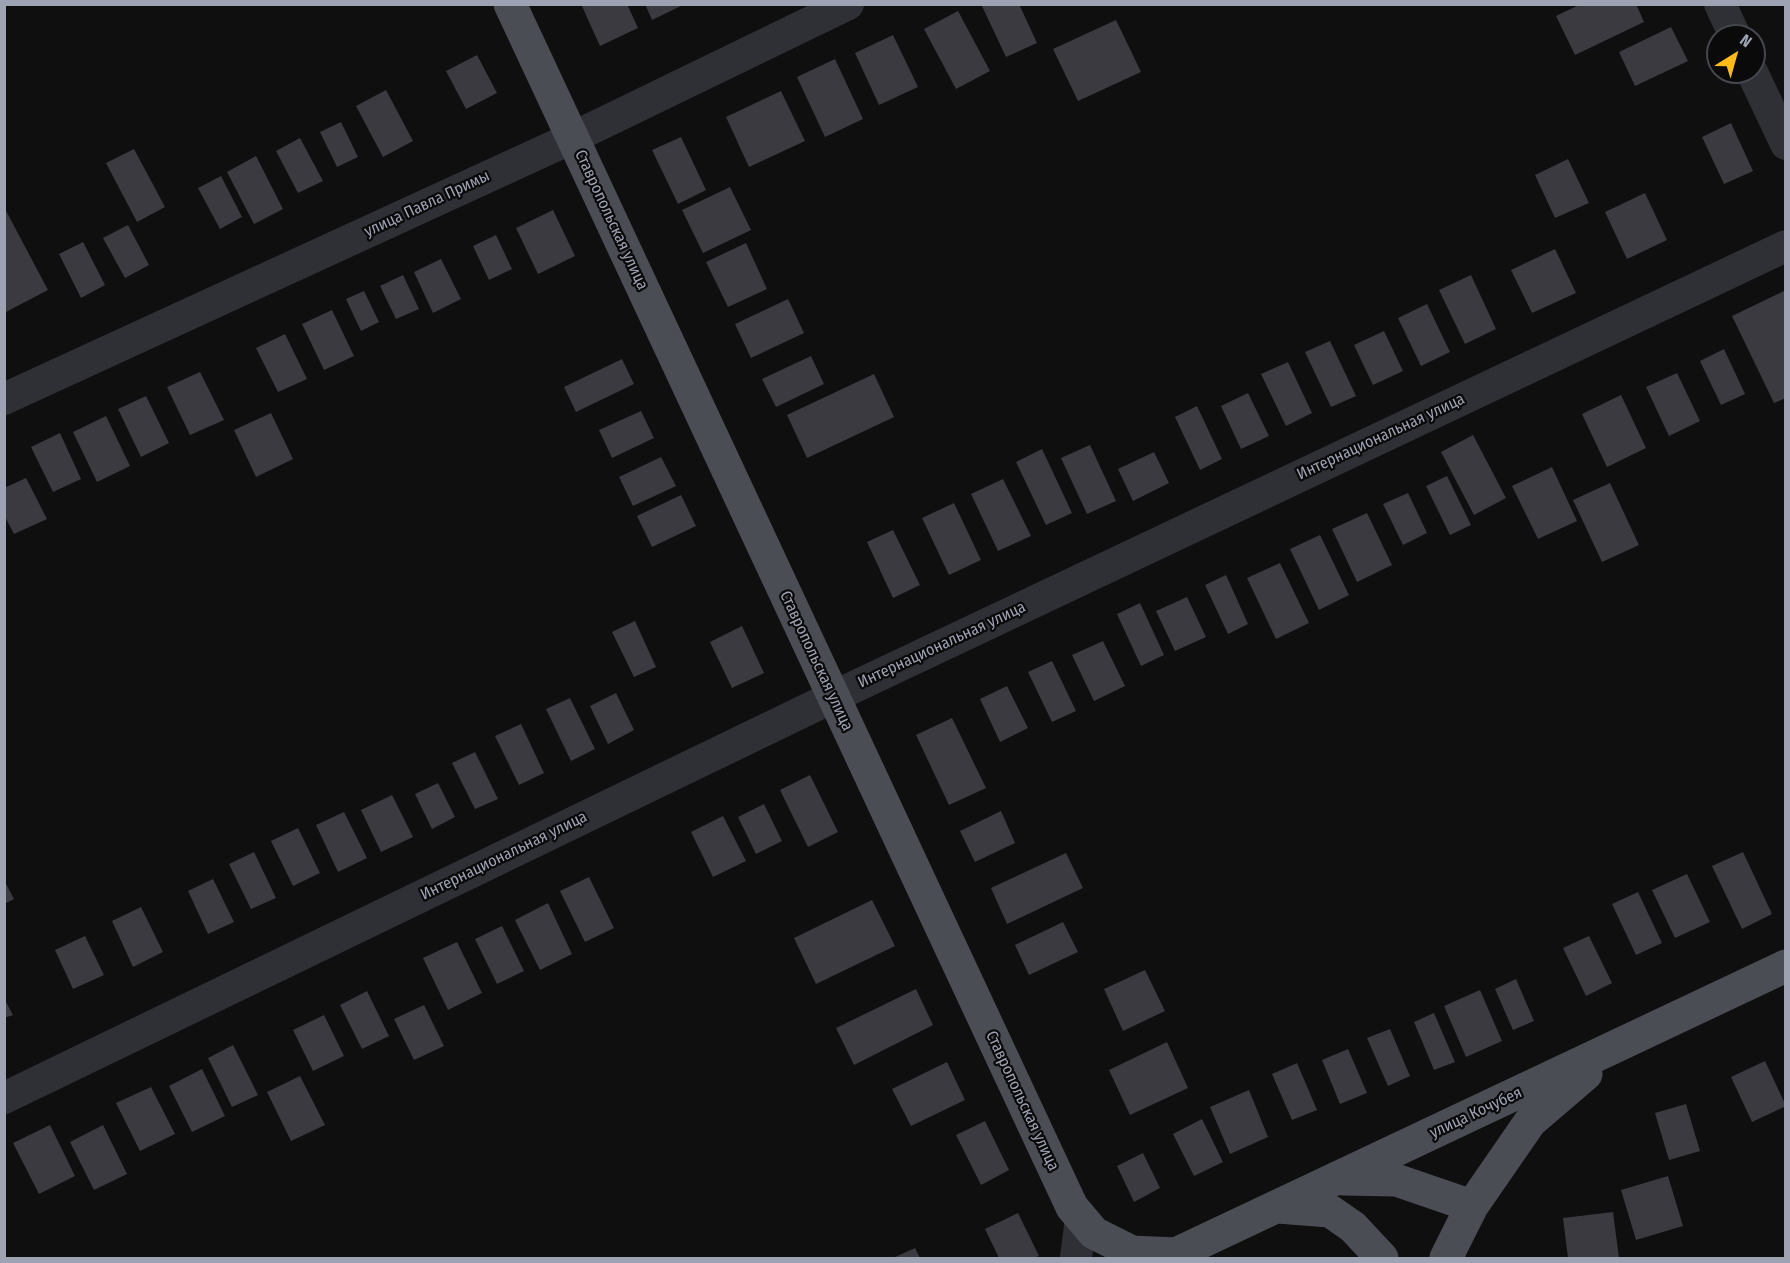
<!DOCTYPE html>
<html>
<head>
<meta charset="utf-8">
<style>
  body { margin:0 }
  #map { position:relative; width:1790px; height:1263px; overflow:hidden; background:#0f0f10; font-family:"Fira Sans Condensed",sans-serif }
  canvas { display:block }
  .frame { position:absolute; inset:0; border:6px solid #9ea3b3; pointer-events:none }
  .north { position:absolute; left:1706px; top:24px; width:60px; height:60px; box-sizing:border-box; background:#0a0a0b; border:2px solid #45474e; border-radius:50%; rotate:37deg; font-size:16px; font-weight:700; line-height:24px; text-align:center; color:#9ea3b3 }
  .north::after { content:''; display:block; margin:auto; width:21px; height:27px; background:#ffbb18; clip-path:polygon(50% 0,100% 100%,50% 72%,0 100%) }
</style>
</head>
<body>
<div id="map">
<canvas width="1790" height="1263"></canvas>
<div class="frame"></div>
<div class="north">N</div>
</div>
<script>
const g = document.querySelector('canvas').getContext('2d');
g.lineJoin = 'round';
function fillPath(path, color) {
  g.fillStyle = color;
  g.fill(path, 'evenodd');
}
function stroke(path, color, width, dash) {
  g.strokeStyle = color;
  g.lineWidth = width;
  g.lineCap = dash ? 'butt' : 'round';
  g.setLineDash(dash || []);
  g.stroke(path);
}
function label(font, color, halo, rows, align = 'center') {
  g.font = font + ' "Fira Sans Condensed",sans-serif';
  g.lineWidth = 4.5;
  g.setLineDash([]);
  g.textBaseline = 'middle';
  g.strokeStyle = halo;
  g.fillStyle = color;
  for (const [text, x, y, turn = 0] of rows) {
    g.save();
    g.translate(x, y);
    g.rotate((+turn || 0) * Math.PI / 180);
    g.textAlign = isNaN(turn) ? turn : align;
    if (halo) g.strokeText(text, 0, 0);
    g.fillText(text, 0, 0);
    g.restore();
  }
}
const building = new Path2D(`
  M581,4H627L638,28L600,46Z
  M645,4H680L681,6L652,20Z
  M981,4H1019L1037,43L1006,57Z
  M1581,4H1636L1644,22L1575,55L1556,16Z
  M958,11L990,71L956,89L924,29Z
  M1116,20L1141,72L1078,101L1053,49Z
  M1671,27L1688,61L1635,86L1619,52Z
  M893,35L918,87L879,105L855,53Z
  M477,55L497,93L466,109L446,71Z
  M835,59L863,119L825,137L797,77Z
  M386,90L413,141L383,157L356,106Z
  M781,91L805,141L749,167L726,117Z
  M341,122L358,157L337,167L320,132Z
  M1731,123L1753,171L1724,184L1702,137Z
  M681,137L706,190L678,204L652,150Z
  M300,138L323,181L298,193L276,151Z
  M134,149L165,207L137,222L106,163Z
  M256,156L283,209L254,224L227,172Z
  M1568,159L1589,203L1555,218L1535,175Z
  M221,176L242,217L220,229L198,188Z
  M730,187L751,230L703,253L682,210Z
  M1645,193L1667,240L1627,259L1605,212Z
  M4,207L48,290L4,313Z
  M553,210L575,256L538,274L516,228Z
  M128,225L149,265L125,278L103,238Z
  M496,235L512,269L489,280L473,246Z
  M83,242L105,285L81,298L59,254Z
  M746,243L767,289L728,307L706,262Z
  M1555,249L1576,293L1532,313L1511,270Z
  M441,259L461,299L433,313L414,272Z
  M403,275L419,309L396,319L380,286Z
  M1471,275L1496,329L1465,344L1439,290Z
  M1786,290V398L1774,403L1732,316Z
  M364,291L379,322L361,331L346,299Z
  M788,299L804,333L751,358L735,324Z
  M1427,304L1450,352L1421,366L1398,318Z
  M332,310L354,356L324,370L302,324Z
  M1384,331L1403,371L1373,385L1354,345Z
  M285,334L307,379L278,392L256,348Z
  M1330,341L1356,396L1331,407L1305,352Z
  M1724,349L1745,394L1721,405L1700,361Z
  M811,356L824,384L776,407L762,379Z
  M622,359L634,384L576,412L564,387Z
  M1288,362L1312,413L1286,426L1261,374Z
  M200,372L224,420L190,435L167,387Z
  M1677,373L1700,421L1669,436L1646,387Z
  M874,374L894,417L807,458L787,415Z
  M1248,393L1269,436L1241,449L1221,406Z
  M1621,395L1646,448L1607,467L1582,414Z
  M146,396L169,443L141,457L118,409Z
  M1197,406L1222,459L1200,470L1175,417Z
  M641,411L654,438L612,458L599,430Z
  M271,413L293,459L256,477L234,430Z
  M106,416L130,466L97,482L73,432Z
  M60,433L81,479L53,492L31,447Z
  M1473,435L1506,498L1474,515L1441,452Z
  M1090,445L1116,501L1087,514L1061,458Z
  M1042,449L1072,513L1046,525L1016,462Z
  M1154,452L1169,483L1133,501L1118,469Z
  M661,457L676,486L633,506L619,477Z
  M1552,467L1577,521L1538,539L1512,486Z
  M1447,476L1471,525L1450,535L1426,486Z
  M26,478L47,519L14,534L4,515V488Z
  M1003,479L1031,536L998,551L971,494Z
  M1610,483L1639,545L1602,562L1573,500Z
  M1408,493L1427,533L1403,545L1383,504Z
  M681,495L696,526L652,547L637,516Z
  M954,503L981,560L949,575L922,518Z
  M1367,513L1392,565L1357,582L1332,529Z
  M893,530L920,585L893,598L867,542Z
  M1320,535L1349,595L1319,610L1290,549Z
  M1280,563L1309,623L1276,639L1247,578Z
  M1226,575L1248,624L1228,634L1205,585Z
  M1187,597L1206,637L1175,651L1156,611Z
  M1140,603L1164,655L1141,666L1117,614Z
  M635,621L656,667L634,677L612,632Z
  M742,626L764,673L732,688L710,642Z
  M1103,641L1125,686L1094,701L1072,655Z
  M1052,661L1076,711L1052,722L1028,672Z
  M1007,686L1028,728L1000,742L980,699Z
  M616,693L634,730L608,744L590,706Z
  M570,698L595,749L571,761L546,709Z
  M952,718L986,788L949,805L916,735Z
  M521,724L544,773L519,785L495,736Z
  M475,752L498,799L475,809L452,763Z
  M810,775L838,832L808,847L780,790Z
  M438,783L455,817L432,829L415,794Z
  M392,795L413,837L381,852L361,810Z
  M764,804L782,841L756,854L738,817Z
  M1001,811L1015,843L975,862L960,831Z
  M344,812L367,858L338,872L316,825Z
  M723,816L746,861L713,877L691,832Z
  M298,828L320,873L293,886L271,841Z
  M254,852L276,898L251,909L229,864Z
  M1743,852L1772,914L1742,929L1712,866Z
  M1066,853L1083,888L1007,924L991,888Z
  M1687,874L1710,922L1675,938L1652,890Z
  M589,877L614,928L585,942L560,891Z
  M213,879L234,922L208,934L188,891Z
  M4,880L14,899L4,904Z
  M1638,892L1662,943L1636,955L1612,904Z
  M872,900L895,946L816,984L794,938Z
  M548,903L572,954L540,970L515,920Z
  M141,907L163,952L133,967L112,921Z
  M1063,922L1078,952L1029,975L1015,945Z
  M502,926L524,971L497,984L475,939Z
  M85,936L104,975L73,989L55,950Z
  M1589,936L1612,983L1586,996L1563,948Z
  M457,942L482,993L448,1010L423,958Z
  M1145,970L1165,1011L1123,1031L1104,989Z
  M1516,979L1534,1021L1513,1030L1495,989Z
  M916,989L933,1025L854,1065L836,1028Z
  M1480,990L1502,1041L1466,1057L1444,1006Z
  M367,991L389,1036L362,1049L340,1005Z
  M4,998L13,1015L4,1018Z
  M424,1005L444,1046L414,1060L394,1019Z
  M1434,1013L1455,1062L1434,1070L1414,1022Z
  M324,1015L344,1056L313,1071L293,1030Z
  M1390,1029L1410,1076L1388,1086L1367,1038Z
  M1167,1042L1188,1088L1130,1115L1109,1070Z
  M233,1045L258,1095L232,1107L208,1058Z
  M1348,1049L1367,1093L1340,1104L1322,1060Z
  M1765,1061L1786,1106L1752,1122L1731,1077Z
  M947,1062L965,1100L911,1126L892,1089Z
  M1297,1063L1317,1110L1292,1120L1272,1074Z
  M202,1069L225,1116L192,1132L169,1086Z
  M300,1076L325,1125L291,1141L267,1092Z
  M151,1087L175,1134L140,1151L116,1103Z
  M1249,1090L1268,1137L1230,1154L1210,1107Z
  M1686,1104L1700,1151L1669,1160L1655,1113Z
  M1202,1119L1223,1162L1194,1176L1173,1134Z
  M985,1121L1009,1170L981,1185L956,1135Z
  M50,1125L75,1176L39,1194L13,1143Z
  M103,1125L127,1174L94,1190L70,1142Z
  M1143,1153L1160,1188L1134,1202L1117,1166Z
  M1668,1176L1683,1226L1636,1240L1621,1190Z
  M1613,1212L1619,1258H1568L1563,1218Z
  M1018,1213L1039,1256L1033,1258H999L985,1229Z
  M915,1248L920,1258H893Z`);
const minor = new Path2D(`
  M1720,4L1735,36
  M1752,72L1786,144
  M4,399L572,138L848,4
  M4,1098L833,697L1786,246
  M1076,1258L1081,1218`);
const major = new Path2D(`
  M510,4L1072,1207L1094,1233L1132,1252L1176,1254L1786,966
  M1343,1179L1396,1180L1472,1206
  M1278,1207L1330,1211L1353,1227L1382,1258
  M1446,1258L1472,1206L1530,1122L1586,1074`);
const streetNames = [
  ["улица Павла Примы",427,204,-25],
  ["Ставропольская улица",611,220,65],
  ["Интернациональная улица",1381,437,-25],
  ["Интернациональная улица",942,645,-25],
  ["Ставропольская улица",816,661,65],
  ["Интернациональная улица",504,856,-26],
  ["Ставропольская улица",1022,1101,65],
  ["улица Кочубея",1476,1113,-25]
];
fillPath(building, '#3a3a40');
stroke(minor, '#2f3035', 32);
stroke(major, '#4b4d55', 33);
label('16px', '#9ea3b3', '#0a0a0b', streetNames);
</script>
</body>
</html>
